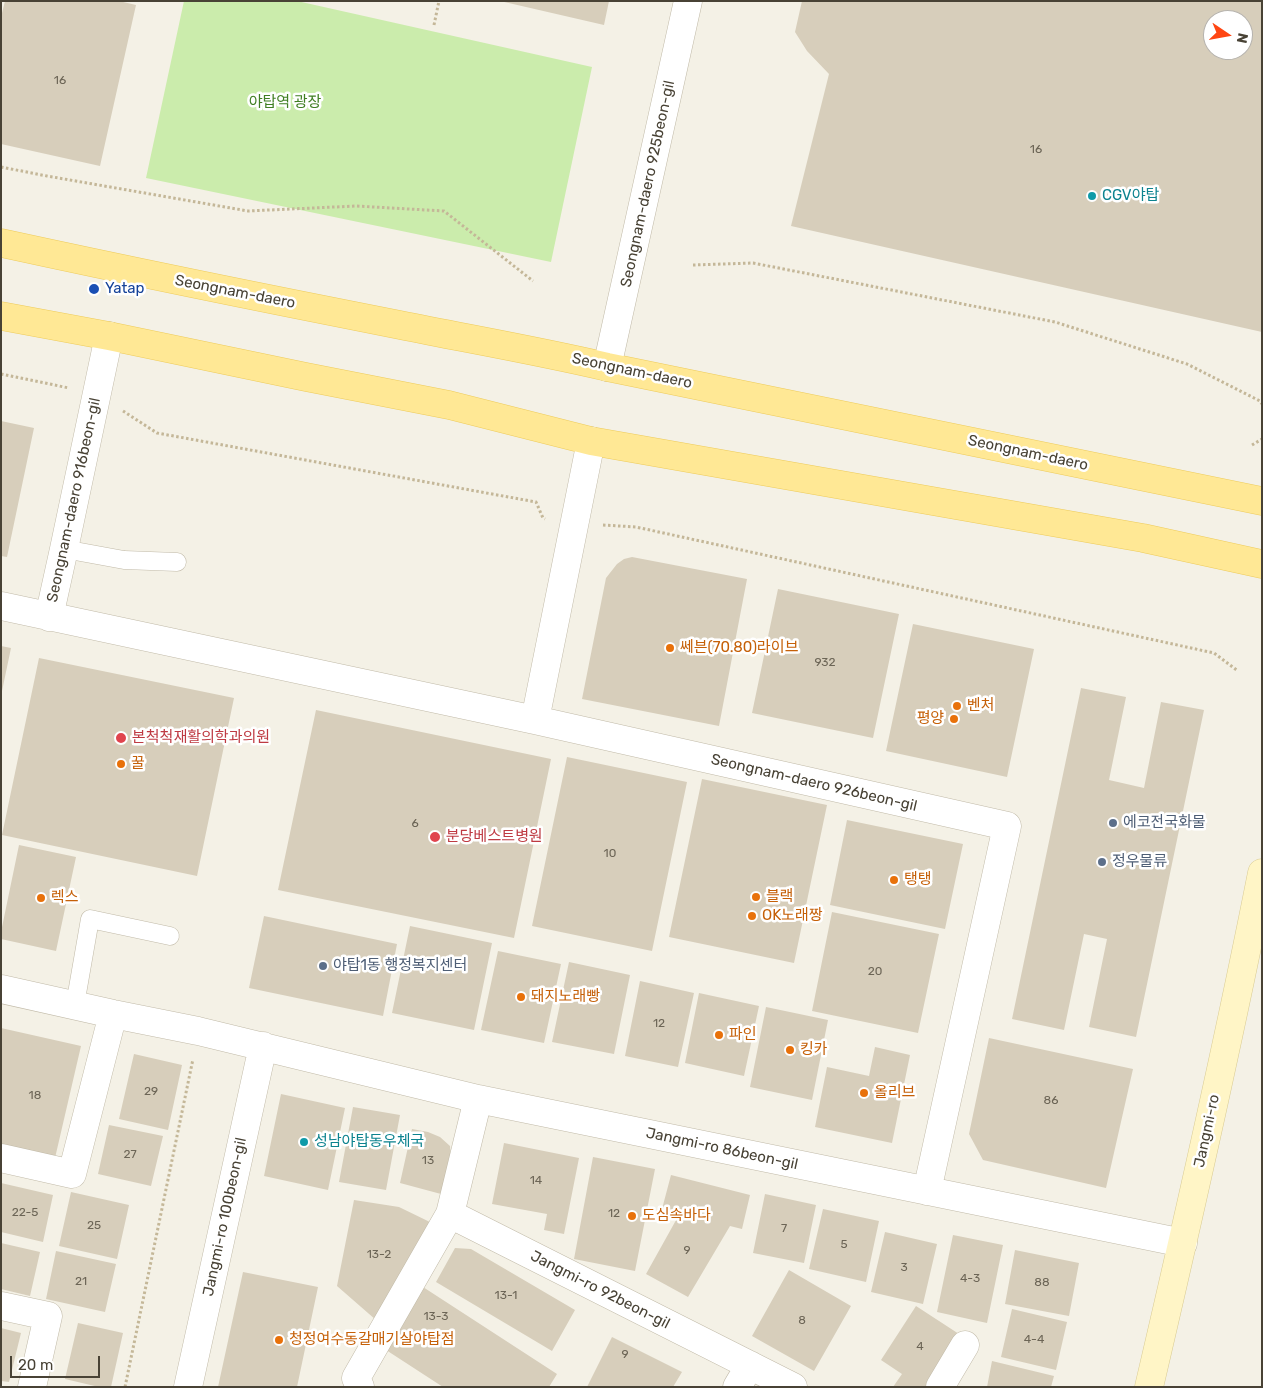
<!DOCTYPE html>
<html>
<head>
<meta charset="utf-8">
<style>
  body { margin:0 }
  #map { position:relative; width:1263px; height:1388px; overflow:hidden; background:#f4f1e6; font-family:Rubik,sans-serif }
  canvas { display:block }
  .frame { position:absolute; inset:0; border:2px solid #484235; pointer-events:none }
  .north { position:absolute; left:1203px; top:10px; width:50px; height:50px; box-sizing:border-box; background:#fff; border:1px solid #b6b3ae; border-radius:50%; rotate:102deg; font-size:14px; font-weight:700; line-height:20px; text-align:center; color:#484235 }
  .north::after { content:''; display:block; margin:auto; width:18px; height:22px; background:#ff4613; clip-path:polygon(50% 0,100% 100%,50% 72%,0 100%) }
  .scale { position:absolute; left:10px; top:1356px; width:90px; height:22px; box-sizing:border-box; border:2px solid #484235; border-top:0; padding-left:6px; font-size:15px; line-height:18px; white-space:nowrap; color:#484235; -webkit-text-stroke:4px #fff; paint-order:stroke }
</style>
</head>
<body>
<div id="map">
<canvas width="1263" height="1388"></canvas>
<div class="frame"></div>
<div class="north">N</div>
<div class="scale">20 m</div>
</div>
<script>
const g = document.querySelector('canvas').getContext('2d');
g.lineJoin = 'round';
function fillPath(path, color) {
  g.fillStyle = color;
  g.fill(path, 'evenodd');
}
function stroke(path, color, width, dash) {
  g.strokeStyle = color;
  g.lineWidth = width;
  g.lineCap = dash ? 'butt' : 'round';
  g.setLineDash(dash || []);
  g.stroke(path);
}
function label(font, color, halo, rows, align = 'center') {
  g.font = font + ' Rubik,"Noto Sans KR",sans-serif';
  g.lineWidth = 5;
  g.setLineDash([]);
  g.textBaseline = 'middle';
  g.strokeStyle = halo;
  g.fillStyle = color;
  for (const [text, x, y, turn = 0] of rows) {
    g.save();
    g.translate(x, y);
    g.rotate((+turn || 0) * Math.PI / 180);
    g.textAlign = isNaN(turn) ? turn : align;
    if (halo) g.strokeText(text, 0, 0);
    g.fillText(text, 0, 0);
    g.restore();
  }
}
const green = new Path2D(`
  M184,1H297L592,67L551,262L146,178Z`);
const building = new Path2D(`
  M5,1H119L136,5L100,166L1,144V17Z
  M500,1H609L604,25Z
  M802,1H1262V332L791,226L829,74L807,51L795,32ZM1213,20H1243V50H1213Z
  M1,421L34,428L7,557L1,556Z
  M632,557L747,579L719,726L582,699L606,578L617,564L624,559Z
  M778,589L899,614L873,738L752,713Z
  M913,624L1034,649L1007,777L886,751Z
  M1,646L11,648L2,691H1Z
  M39,658L234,698L197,876L2,835Z
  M1081,688L1126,697L1109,780L1144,788L1161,702L1204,710L1136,1037L1089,1027L1107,939L1084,934L1064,1030L1012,1019Z
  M316,710L551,759L514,938L278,890Z
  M567,757L687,782L652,951L532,926Z
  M702,779L827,805L794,963L669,937Z
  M847,820L963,844L945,929L830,905Z
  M19,845L76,857L56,951L1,939V932Z
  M832,912L939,934L918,1033L812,1011Z
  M264,916L397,944L383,1016L249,988Z
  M410,926L492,943L474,1030L392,1013Z
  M498,951L561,964L544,1043L481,1030Z
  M569,962L630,975L614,1054L552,1042Z
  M640,981L694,993L678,1067L625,1056Z
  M699,993L759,1006L744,1076L685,1063Z
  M766,1007L828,1020L812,1100L750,1087Z
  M1,1028L81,1046L55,1158L1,1146Z
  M989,1038L1133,1069L1106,1188L983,1160L969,1134Z
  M875,1047L910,1055L892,1143L815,1127L827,1067L869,1076Z
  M134,1054L182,1065L168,1130L119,1119Z
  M281,1094L345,1108L328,1190L264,1176Z
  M353,1107L400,1115L386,1190L339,1182Z
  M109,1125L163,1136L151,1186L98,1174Z
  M412,1129L428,1132L440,1137L450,1146L451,1157L441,1194L400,1183Z
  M504,1143L579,1158L564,1234L544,1230L547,1214L492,1204Z
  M593,1157L655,1169L635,1271L574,1259Z
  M671,1175L750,1195L742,1229L730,1226L688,1297L646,1274L680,1213L662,1209Z
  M1,1183L53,1195L43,1242L1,1232Z
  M71,1192L129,1205L117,1259L59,1246Z
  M765,1194L816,1205L804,1263L753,1253Z
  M354,1200L399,1207L434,1224L376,1320L337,1286Z
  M823,1209L879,1221L866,1282L809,1269Z
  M885,1232L937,1244L923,1304L871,1292Z
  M953,1235L1003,1245L987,1323L937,1312Z
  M1,1243L40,1252L30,1296L1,1289Z
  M455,1248L471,1249L575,1310L552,1351L436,1282Z
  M1015,1250L1079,1263L1069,1316L1005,1304Z
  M56,1251L116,1264L105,1312L46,1299Z
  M789,1270L851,1306L814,1371L752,1336Z
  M243,1272L318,1287L297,1387H218Z
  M423,1287L557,1374L549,1387H443L383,1348Z
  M916,1306L959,1334L925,1387H893L902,1374L881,1360Z
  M1012,1309L1067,1322L1056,1370L1001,1357Z
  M78,1323L123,1333L111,1387H99L65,1379Z
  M1,1328L21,1333L9,1382L1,1381Z
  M612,1337L682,1372L673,1387H587Z
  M992,1361L1054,1376L1051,1387H987Z`);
const path = new Path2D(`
  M434,25L439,1
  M1,167L47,176L248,211L356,206L444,211L533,281
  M693,265L753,263L1055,322L1187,364L1260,401L1262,404
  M1,374L69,388
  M123,411L157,433L536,502L543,518L545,519
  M1252,445L1262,439
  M603,525L636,527L1214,653L1238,671
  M125,1387L193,1059`);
const lane = new Path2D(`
  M64,549L124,560L177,562
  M75,1005L90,919L170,936`);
const street = new Path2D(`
  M607,367L688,1
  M1,606L535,720L1007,826L927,1191
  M49,617L64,549L109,336
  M535,720L591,441
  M1,989L113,1014L198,1031L478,1099L1183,1243
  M478,1099L450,1214L793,1387
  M1,1158L72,1174L113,1014
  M1,1306L48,1316L32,1387
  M188,1387L263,1046
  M360,1387L356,1378L450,1214
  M737,1387L750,1365
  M940,1387L965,1345`);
const secondary = new Path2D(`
  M1149,1387C1189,1216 1228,1045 1262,873`);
const primary = new Path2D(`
  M1,243C134,272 267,299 400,325C469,339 539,351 607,367L1262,501
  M1,316L109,336L306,377L449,405L591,441L1143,538L1262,564`);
const markers = [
  [1092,196,5,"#0f9aa8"],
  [94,289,6,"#1a4fb4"],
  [670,648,5,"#e8710a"],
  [957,706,5,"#e8710a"],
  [954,719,5,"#e8710a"],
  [121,738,6,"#e0444e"],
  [121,764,5,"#e8710a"],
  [1113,823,5,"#5c6f8a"],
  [435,837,6,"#e0444e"],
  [1102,862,5,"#5c6f8a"],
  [894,880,5,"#e8710a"],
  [756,897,5,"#e8710a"],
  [41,898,5,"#e8710a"],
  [752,916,5,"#e8710a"],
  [323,966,5,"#5c6f8a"],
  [521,997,5,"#e8710a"],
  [719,1035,5,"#e8710a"],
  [790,1050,5,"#e8710a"],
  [864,1093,5,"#e8710a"],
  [304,1142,5,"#0f9aa8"],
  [632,1216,5,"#e8710a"],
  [279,1340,5,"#e8710a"]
];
const numberNames = [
  ["16",60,81],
  ["16",1036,150],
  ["932",825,663],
  ["6",415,824],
  ["10",610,854],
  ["20",875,972],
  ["12",659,1024],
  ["29",151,1092],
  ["18",35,1096],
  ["86",1051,1101],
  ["27",130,1155],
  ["13",428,1161],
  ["14",536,1181],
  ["22-5",25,1213],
  ["12",614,1214],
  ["25",94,1226],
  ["7",784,1229],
  ["5",844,1245],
  ["9",687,1251],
  ["13-2",379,1255],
  ["3",904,1268],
  ["4-3",970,1279],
  ["21",81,1282],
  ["88",1042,1283],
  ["13-1",506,1296],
  ["13-3",436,1317],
  ["8",802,1321],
  ["4-4",1034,1340],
  ["4",920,1347],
  ["9",625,1355]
];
const parkNames = [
  ["야탑역 광장",285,103]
];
const streetNames = [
  ["Seongnam-daero 925beon-gil",648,184,-78],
  ["Seongnam-daero",235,292,11],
  ["Seongnam-daero",632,371,12],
  ["Seongnam-daero",1028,453,12],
  ["Seongnam-daero 916beon-gil",74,500,-78],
  ["Seongnam-daero 926beon-gil",814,783,13],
  ["Jangmi-ro",1207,1131,-78],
  ["Jangmi-ro 86beon-gil",722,1149,12],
  ["Jangmi-ro 100beon-gil",225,1217,-78],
  ["Jangmi-ro 92beon-gil",600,1290,27]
];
const cultureNames = [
  ["CGV야탑",1102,196],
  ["성남야탑동우체국",314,1142]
];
const transitNames = [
  ["Yatap",105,289]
];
const foodNames = [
  ["쎄븐(70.80)라이브",680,648],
  ["벤처",967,706],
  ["평양",944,719,"right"],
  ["꿀",131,764],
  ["탱탱",904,880],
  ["블랙",766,897],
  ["렉스",51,898],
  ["OK노래짱",762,916],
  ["돼지노래빵",531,997],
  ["파인",729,1035],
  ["킹카",800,1050],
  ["올리브",874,1093],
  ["도심속바다",642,1216],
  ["청정여수동갈매기살야탑점",289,1340]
];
const healthNames = [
  ["본척척재활의학과의원",132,738],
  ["분당베스트병원",446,837]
];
const serviceNames = [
  ["에코전국화물",1123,823],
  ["정우물류",1112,862],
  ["야탑1동 행정복지센터",333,966]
];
fillPath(green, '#cbecac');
fillPath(building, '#d7cebb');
stroke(lane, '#c1baa8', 19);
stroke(street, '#c1baa8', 29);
stroke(secondary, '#d8ca92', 29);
stroke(primary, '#edcb5c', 29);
stroke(path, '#c4b798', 3, [2.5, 2.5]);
stroke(lane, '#fff', 18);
stroke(street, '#fff', 28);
stroke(secondary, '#fff5c6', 28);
stroke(primary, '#ffe895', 28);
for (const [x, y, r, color] of markers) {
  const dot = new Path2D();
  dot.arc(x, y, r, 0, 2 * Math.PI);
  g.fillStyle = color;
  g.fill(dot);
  stroke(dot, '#fff', 2);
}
label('12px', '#6c6556', null, numberNames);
label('15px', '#407f23', '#fff', parkNames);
label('15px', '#484235', '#fff', streetNames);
label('15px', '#0d838f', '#fff', cultureNames, 'left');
label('15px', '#164399', '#fff', transitNames, 'left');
label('15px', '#c56008', '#fff', foodNames, 'left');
label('15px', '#be3a42', '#fff', healthNames, 'left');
label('15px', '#4e5e75', '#fff', serviceNames, 'left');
</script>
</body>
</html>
